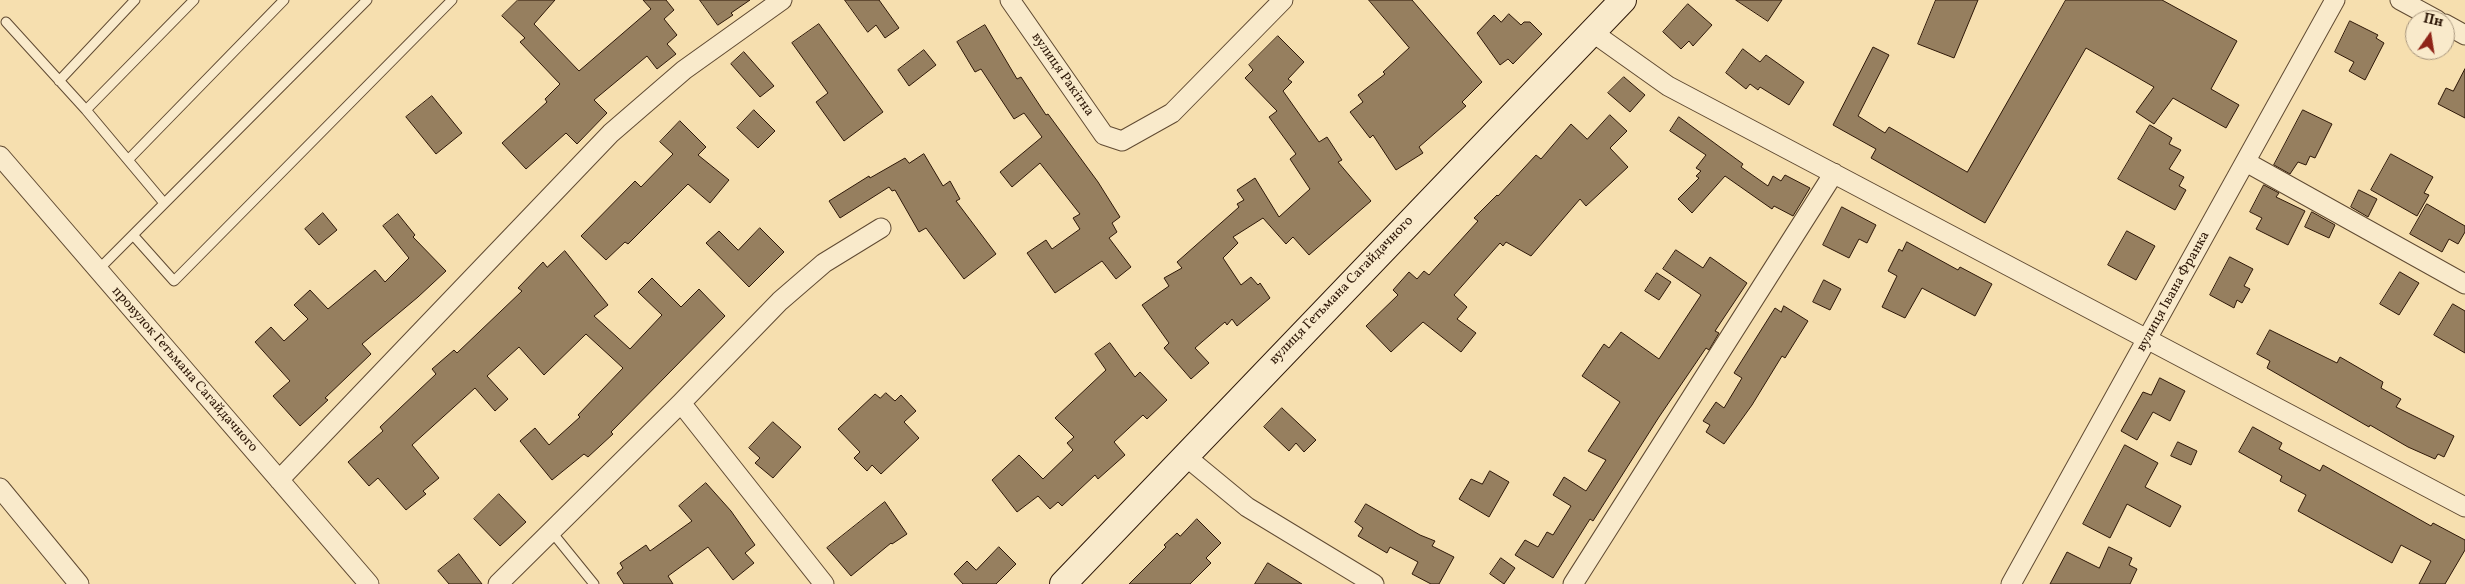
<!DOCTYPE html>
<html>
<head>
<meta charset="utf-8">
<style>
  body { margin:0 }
  #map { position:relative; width:2465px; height:584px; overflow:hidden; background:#f6dfaf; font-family:Vollkorn,serif }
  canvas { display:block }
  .north { position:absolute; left:2405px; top:10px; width:50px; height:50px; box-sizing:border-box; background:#f9eacb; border:1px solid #a8967d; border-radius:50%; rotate:13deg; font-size:14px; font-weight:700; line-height:20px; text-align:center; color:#2e1808 }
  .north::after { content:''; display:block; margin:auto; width:18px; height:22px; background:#8f2418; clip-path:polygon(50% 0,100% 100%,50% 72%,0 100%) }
</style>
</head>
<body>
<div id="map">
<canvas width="2465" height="584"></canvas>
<div class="north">Пн</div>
</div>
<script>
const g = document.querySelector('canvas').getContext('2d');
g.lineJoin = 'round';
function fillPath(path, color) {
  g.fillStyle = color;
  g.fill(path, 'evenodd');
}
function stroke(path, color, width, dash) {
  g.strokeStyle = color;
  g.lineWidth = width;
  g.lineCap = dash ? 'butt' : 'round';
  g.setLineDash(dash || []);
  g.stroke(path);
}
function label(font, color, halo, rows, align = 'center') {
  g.font = font + ' Vollkorn,serif';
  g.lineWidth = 4;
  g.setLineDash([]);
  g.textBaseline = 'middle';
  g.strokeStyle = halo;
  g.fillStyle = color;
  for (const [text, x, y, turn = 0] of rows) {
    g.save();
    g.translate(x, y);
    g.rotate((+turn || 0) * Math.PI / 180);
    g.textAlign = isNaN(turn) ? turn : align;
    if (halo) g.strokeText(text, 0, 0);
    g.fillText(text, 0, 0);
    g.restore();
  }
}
const building = new Path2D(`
  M518,0H555L534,24L579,71L651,9L643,0H666L674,10L664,19L677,35L667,44L676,54L657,69L647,56L594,100L607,113L577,144L566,133L526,169L502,143L547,102L545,99L560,84L520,42L525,38L502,16Z
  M700,0H750L731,13L733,15L718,25Z
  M845,0H879L899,28L885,38L876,25L868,32Z
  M1369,0H1412L1482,82L1462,102L1466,106L1419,147L1423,153L1396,170L1373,135L1370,138L1350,112L1363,102L1358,95L1385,74L1383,72L1409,48Z
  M1736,0H1782L1768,21Z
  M1936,0H1978L1954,58L1918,44Z
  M2066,0H2162L2237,41L2211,89L2239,105L2226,128L2173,98L2154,124L2136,112L2154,87L2086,48L1985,223L1871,158L1876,149L1833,125L1873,47L1889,55L1858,116L1885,133L1889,127L1967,172Z
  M1688,4L1712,25L1693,46L1689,41L1681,49L1663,32Z
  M1509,14L1521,25L1524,22H1530L1542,34L1513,64L1508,59L1500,65L1477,33L1494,15L1501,22Z
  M2350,21L2378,35L2376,38L2384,43L2365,80L2349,71L2354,62L2335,52Z
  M819,24L883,112L844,141L816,102L828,93L792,43Z
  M985,25L1017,79L1021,77L1046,115L1048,114L1098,182L1120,217L1112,223L1117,232L1109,238L1131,267L1116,279L1102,261L1055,293L1027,253L1046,240L1052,249L1080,229L1073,218L1080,214L1040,163L1012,187L1000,172L1042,137L1024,113L1014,119L981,69L975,72L957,42Z
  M1278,36L1304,62L1288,79L1292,82L1283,91L1319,142L1327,137L1342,160L1338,162L1371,201L1309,255L1293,237L1286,244L1263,218L1233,237L1238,243L1223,258L1241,285L1251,277L1258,285L1260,283L1270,298L1237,326L1232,319L1227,325L1225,322L1195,348L1209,363L1191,379L1164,348L1169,343L1142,305L1169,286L1164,278L1182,268L1177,262L1239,207L1237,204L1244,200L1237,190L1255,178L1279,217L1310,189L1290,159L1296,154L1269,117L1277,111L1245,78L1253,70L1249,65Z
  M1743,49L1760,62L1766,55L1804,82L1789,105L1760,87L1758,90L1750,84L1746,89L1726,73Z
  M924,50L936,65L909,86L898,70Z
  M744,52L774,86L760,97L731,64Z
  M2465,69V118L2438,104L2446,88L2453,91Z
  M1624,77L1645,95L1630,112L1608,93Z
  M432,96L462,133L436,154L406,117Z
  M754,110L775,131L758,148L737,128Z
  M2303,110L2332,124L2315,158L2310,156L2306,165L2298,162L2290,174L2274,165Z
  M1610,115L1627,131L1610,148L1628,167L1586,206L1580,199L1531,256L1506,242L1503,246L1500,243L1454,295L1467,307L1457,319L1476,333L1461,352L1423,322L1391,352L1366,326L1398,295L1393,290L1409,272L1417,279L1424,271L1429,275L1478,221L1474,218L1497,195L1498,196L1536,155L1541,159L1571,124L1587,139Z
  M1679,117L1743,164L1741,167L1768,186L1773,176L1781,181L1785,175L1810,188L1793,216L1774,206L1772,209L1725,176L1692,213L1678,199L1699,178L1696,176L1701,171L1696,168L1706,155L1670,131Z
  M680,121L706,147L698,155L729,180L710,203L688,184L628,244L625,242L606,260L581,236L635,181L641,187L673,154L660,142Z
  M2150,125L2172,138L2169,144L2181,150L2169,169L2184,177L2179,186L2186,190L2175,210L2118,179Z
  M924,154L943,186L950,181L960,199L956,201L996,254L964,279L926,228L919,232L895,190L892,191L889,187L840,218L829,201L869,176L870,178L905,158L909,163Z
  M2391,154L2433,177L2424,193L2429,195L2417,216L2371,190Z
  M2264,185L2279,193L2276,197L2305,211L2288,245L2256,229L2262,218L2250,212Z
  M2359,190L2377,199L2368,217L2351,207Z
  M2427,204L2465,226V232L2458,244L2449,239L2442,252L2410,234Z
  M1842,207L1876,225L1867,243L1859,239L1849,258L1823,245Z
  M2312,212L2335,225L2329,238L2305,227Z
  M323,213L337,230L319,245L305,229Z
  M398,214L415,235L413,237L446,271L418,297L362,344L371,354L325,398L328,400L300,426L273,396L290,381L255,342L271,327L284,341L308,319L294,305L310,290L328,309L375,270L385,282L409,258L383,226Z
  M760,228L784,252L749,287L706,243L719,231L738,250Z
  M2127,231L2155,246L2136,280L2108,265Z
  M1907,242L1958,270L1960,267L1992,284L1975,316L1922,288L1905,318L1882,307L1897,276L1888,271L1899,249L1902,251Z
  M1676,250L1703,268L1710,257L1747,283L1715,331L1719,333L1709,350L1706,348L1659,417L1593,521L1590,519L1553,578L1515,555L1525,540L1538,547L1547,532L1553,535L1571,506L1553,495L1564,477L1586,491L1606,460L1588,451L1620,402L1582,376L1604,344L1609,348L1621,332L1659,359L1701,295L1663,269Z
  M565,251L608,305L594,316L630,349L662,315L638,292L652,278L681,307L699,289L725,316L611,432L613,434L588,457L584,454L552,480L520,441L535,428L549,445L580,417L578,415L623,368L586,334L544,375L519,347L487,376L508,399L495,411L475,388L412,445L439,478L423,491L426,494L406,510L378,478L369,486L348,462L383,431L380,427L436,374L432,369L454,350L457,353L522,291L518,288L543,262L547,267Z
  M2230,257L2253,269L2244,286L2250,289L2242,303L2237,300L2234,308L2210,295Z
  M2400,272L2419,283L2399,315L2380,304Z
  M1657,273L1671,282L1659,300L1645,291Z
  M1824,280L1841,289L1830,310L1813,302Z
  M2453,304L2465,311V353L2434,335Z
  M1784,306L1808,321L1785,358L1782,356L1752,405L1724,444L1706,432L1710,425L1703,421L1716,402L1724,408L1742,378L1734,373L1775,308L1781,312Z
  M2270,330L2337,363L2340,357L2383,382L2381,388L2401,399L2396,407L2454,436L2444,457L2438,454L2435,459L2408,447L2370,425L2369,427L2267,368L2270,361L2257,354Z
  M1110,343L1135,377L1140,372L1167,400L1147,419L1143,415L1114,442L1125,455L1098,479L1095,475L1062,506L1058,502L1050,509L1038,496L1017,512L992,480L1019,455L1043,479L1073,450L1067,443L1074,437L1055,418L1106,370L1095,354Z
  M2160,378L2185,391L2170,421L2153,412L2137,440L2121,431L2143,392L2151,395Z
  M886,393L895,401L901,395L916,411L904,422L919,438L881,474L872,465L867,471L854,458L860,452L838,429L875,394L880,398Z
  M1282,408L1316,440L1304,452L1296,443L1289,451L1264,427Z
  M773,422L801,447L773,478L755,463L760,458L749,448Z
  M2253,427L2282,443L2279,449L2320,471L2323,465L2431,526L2433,523L2465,540V550L2445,584H2419L2431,561L2401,545L2392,563L2298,511L2306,495L2280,481L2282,476L2239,452Z
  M2178,442L2197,451L2191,465L2171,456Z
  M2125,445L2158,463L2145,487L2181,506L2170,527L2127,504L2110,538L2083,524Z
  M1490,471L1509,482L1489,517L1459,499L1471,479L1482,484Z
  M706,483L731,511L755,545L745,553L754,563L733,580L708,547L668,576L673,584H624L617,573L623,568L620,563L646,545L650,551L692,521L679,506Z
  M499,494L526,522L500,546L474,519Z
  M885,502L907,534L892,544L891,543L851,576L827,548Z
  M1366,504L1420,535L1435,541L1432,546L1454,557L1439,584H1431L1412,574L1418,562L1390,547L1387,553L1358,536L1363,528L1355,522Z
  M1197,519L1221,543L1206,558L1211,563L1190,584H1129L1166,547L1164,545L1177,533L1180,536Z
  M999,547L1016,564L996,584H963L954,574L967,561L976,570Z
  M2109,547L2132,558L2129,565L2137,569L2130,584H2050L2067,552L2099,568Z
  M459,554L482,584H449L438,571Z
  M1501,558L1515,568L1504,584L1490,574Z
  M1268,563L1302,584H1255Z`);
const service = new Path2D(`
  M6,22L86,110L164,203
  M59,81L135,0
  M86,110L194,0
  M128,160L284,0
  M133,235L174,281L452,0
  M98,270L367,0
  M551,531L594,584`);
const minor = new Path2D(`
  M1010,0L1104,135L1122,141L1172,113L1283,0
  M2400,0L2437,20
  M2445,24L2465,35
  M1592,32L1668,86L2465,507
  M0,156L369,584
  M2246,162L2465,284
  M681,403L824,584
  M1184,455L1247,507L1374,584
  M279,480L611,133L684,70L782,0
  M0,488L79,584
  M498,584L681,403L780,301L824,263L881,228
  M1573,584L1834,173
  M2011,584L2335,0`);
const secondary = new Path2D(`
  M1063,584L1623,0`);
const streetNames = [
  ["вулиця Ракітна",1062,75,55],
  ["вулиця Гетьмана Сагайдачного",1342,291,-46],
  ["вулиця Івана Франка",2174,292,-61],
  ["провулок Гетьмана Сагайдачного",184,370,49]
];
fillPath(building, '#967f5f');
stroke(building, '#2e1808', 1);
stroke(service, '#604a32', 11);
stroke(minor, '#604a32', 21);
stroke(secondary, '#2e1808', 28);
stroke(service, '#f9eacb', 9);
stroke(minor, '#f9eacb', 19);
stroke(secondary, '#f9eacb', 26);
label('14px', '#2e1808', '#f9eacb', streetNames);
</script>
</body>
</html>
